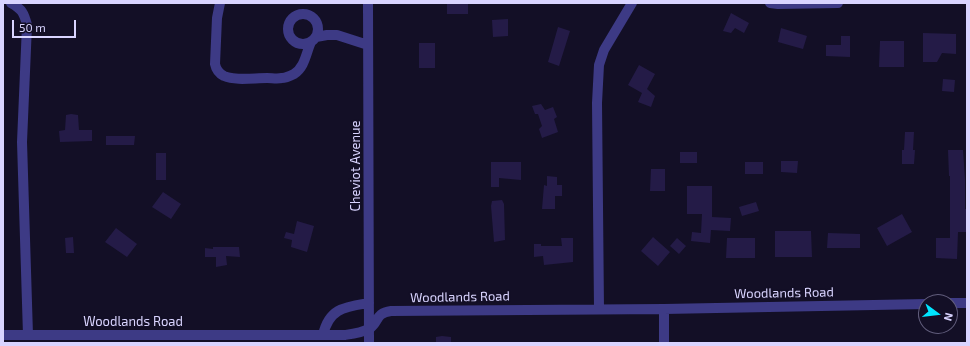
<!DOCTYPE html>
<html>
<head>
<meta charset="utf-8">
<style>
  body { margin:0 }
  #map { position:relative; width:970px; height:346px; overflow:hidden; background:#130f26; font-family:"Exo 2",sans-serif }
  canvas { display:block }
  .frame { position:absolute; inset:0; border:4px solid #d9d4ff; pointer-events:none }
  .north { position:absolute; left:918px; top:294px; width:40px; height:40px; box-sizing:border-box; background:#130f26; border:1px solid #625e7d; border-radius:50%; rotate:105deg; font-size:11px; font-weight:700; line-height:16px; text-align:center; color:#d9d4ff }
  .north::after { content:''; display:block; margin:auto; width:14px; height:18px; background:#00e5ff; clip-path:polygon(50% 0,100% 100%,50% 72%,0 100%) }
  .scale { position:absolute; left:12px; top:20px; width:64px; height:18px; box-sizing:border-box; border:2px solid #d9d4ff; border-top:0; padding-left:5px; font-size:12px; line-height:14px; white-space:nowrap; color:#d9d4ff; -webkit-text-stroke:3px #130f26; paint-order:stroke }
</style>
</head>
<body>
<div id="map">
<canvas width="970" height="346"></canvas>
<div class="frame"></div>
<div class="north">N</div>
<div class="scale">50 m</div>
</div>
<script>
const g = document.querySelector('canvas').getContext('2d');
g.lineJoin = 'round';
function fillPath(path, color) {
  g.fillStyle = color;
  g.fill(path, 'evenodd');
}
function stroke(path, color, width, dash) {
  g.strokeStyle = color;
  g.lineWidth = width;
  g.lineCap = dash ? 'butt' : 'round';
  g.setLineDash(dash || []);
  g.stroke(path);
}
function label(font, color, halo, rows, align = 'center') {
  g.font = font + ' "Exo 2",sans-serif';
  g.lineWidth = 3.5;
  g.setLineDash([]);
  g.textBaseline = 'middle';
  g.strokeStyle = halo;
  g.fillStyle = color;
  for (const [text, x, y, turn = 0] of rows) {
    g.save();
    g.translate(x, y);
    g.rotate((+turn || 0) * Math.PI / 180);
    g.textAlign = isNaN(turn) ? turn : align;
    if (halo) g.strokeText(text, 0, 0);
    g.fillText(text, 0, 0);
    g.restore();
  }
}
const building = new Path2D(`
  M447,3H468V14H447Z
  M731,13L749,23L744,33L735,28L731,33L723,31Z
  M508,19V36L493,37L492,20Z
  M558,27L570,31L559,66L548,62Z
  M781,28L807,36L803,49L778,42Z
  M923,33L956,34V54L942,53L937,62H923Z
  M841,36H850V57L826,56V45H841Z
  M880,41H904V67H879Z
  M419,43H435V68H419Z
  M639,65L655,74L647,89L655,96L651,107L638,102L642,93L628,85Z
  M943,79L955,80L954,92L942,91Z
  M541,104L545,110L553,107L557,117L554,119L558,132L542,138L539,129L542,126L538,114H535L532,106Z
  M71,114L78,115L79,130H92V141L60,142L59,131L65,130L66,115Z
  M905,132H914L913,150H915L914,164H902V150H904Z
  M106,136H135L134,145H106Z
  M948,150H963L965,179V209H966V232H958L957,259L936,258V238H950V176H949Z
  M680,152H697V163H680Z
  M156,153H166V180H156Z
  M781,161H798L797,173L781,172Z
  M491,162H521V180L499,178V187H491Z
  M745,162H763V174H745Z
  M651,169H665V191H650Z
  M547,176L557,177V185H562V196H555V209H542L544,185L547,186Z
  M687,186H712V217L731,218L730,231L711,230L710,243L691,241L692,232L701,233L702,214H687Z
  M163,192L181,204L171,219L152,207Z
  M502,200L504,204L505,240L494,242L491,206L492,201Z
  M756,202L759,211L742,216L739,207Z
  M902,214L912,232L887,246L877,228Z
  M297,221L314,226L307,252L291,247L292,240L284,238L286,232L294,234Z
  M116,228L137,244L127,257L105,242Z
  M775,231H811L812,257H775Z
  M828,233L860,234V248H827Z
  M73,237L74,253H66L65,238Z
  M653,237L670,252L658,266L641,251Z
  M561,238H573V262L544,265L543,256L534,257V244H541V246H562Z
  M677,238L686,246L679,254L670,246Z
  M727,238H755V258H726Z
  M213,247H239L240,257L226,256L227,265L216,267V257H205V248L213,249Z
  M442,336L451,337V343H436V337Z`);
const minor = new Path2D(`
  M11,3C22,9 24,13 27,25L22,142L28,335
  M220,3L217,18L215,64C216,69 218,73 224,76C236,81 253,78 267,78C272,78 277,79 282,78C286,78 290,76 294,74C305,67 306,53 311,42
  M368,3L369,343
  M770,3L778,4L838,3
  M288 29a15 15 0 1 1 30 0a15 15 0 1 1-30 0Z
  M316,37L327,35H337L368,45
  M950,303H967
  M599,309L597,103L599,65L604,50L632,3
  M3,335H345C353,334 362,333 370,328C379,322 375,313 391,311L664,309L926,304
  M323,335C329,308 345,307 369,303
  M664,343V309`);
const streetNames = [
  ["Cheviot Avenue",356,166,-90],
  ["Woodlands Road",784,293,-1],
  ["Woodlands Road",460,297,-1],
  ["Woodlands Road",133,322]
];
fillPath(building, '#241b47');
stroke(minor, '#3d3a85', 10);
label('13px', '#d9d4ff', '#130f26', streetNames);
</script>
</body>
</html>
